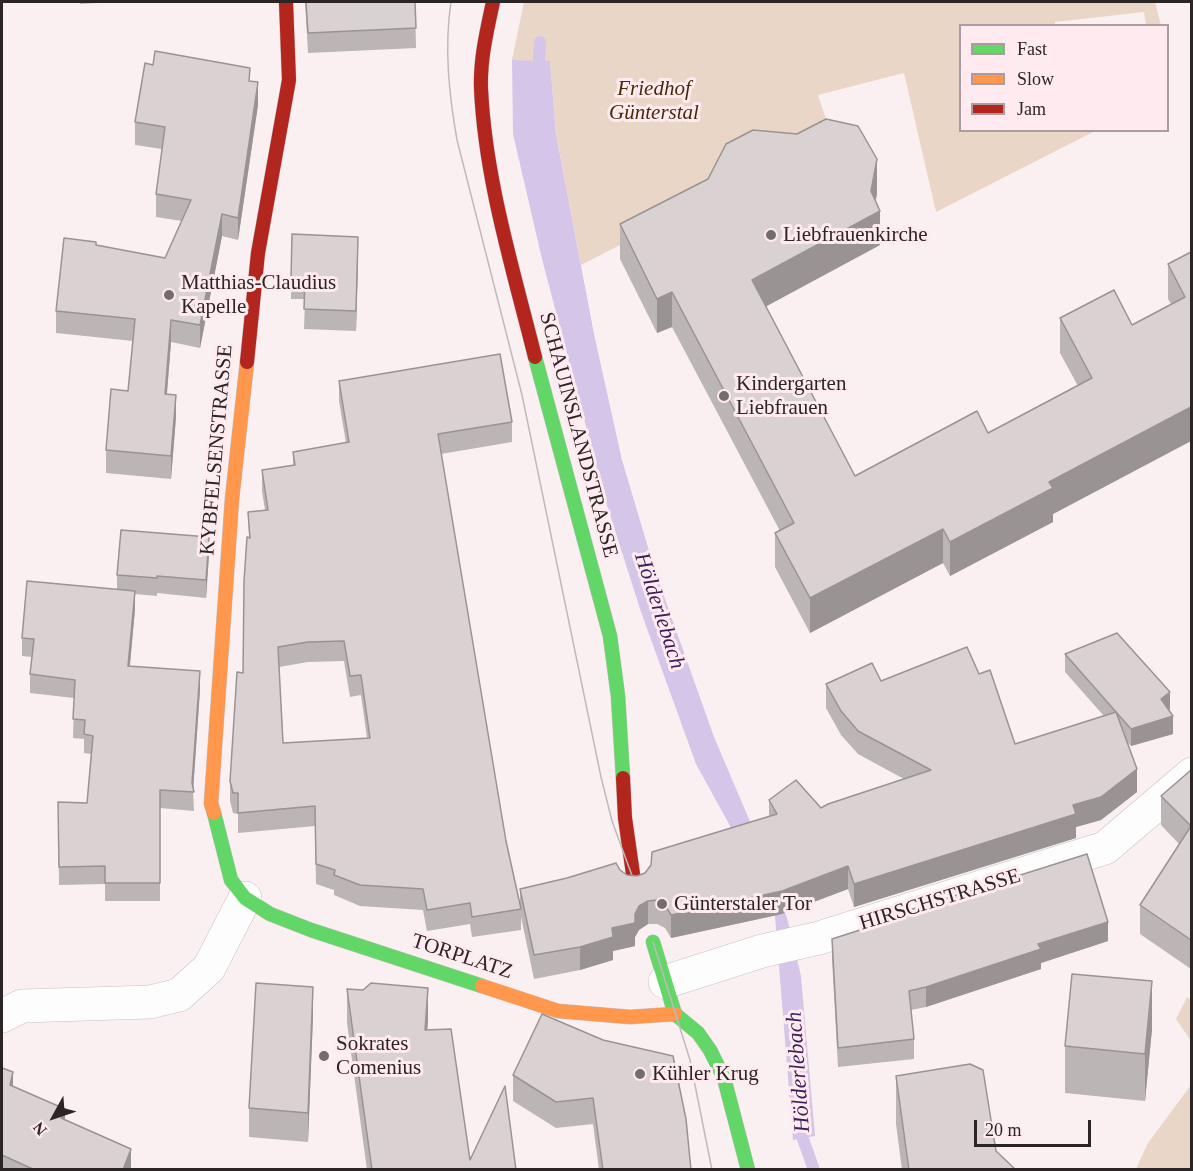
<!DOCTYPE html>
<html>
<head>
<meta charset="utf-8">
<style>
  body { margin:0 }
  #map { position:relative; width:1193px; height:1171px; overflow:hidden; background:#faf0f2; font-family:Georgia,serif }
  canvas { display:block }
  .frame { position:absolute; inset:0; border:3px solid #2c2526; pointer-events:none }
  .legend { position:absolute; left:959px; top:24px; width:210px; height:108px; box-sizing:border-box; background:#ffebef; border:2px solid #ab9c9f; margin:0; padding:8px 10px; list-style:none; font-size:18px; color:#2c2526 }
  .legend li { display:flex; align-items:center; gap:12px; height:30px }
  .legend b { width:30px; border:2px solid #ab9c9f }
  .north { position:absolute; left:24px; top:1087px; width:60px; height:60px; -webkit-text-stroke:4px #ffebef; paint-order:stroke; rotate:230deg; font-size:16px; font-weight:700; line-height:24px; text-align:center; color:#2c2526 }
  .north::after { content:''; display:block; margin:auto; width:21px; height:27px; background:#2c2526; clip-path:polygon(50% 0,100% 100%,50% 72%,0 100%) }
  .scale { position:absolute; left:974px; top:1120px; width:117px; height:27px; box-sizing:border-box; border:3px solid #2c2526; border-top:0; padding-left:8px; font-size:18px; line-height:21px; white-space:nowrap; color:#2c2526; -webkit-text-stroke:4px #ffebef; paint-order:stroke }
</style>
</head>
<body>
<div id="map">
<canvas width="1193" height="1171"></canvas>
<div class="frame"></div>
<ul class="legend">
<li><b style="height:8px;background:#63d668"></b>Fast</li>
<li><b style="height:8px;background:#ff974d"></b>Slow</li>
<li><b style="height:8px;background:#b3261e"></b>Jam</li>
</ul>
<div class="north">N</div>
<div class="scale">20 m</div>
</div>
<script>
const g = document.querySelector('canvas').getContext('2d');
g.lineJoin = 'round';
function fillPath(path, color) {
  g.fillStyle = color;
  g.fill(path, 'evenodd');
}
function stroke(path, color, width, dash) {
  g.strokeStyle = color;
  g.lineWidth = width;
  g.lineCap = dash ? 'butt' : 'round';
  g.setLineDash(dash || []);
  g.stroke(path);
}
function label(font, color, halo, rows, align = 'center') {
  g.font = font + ' Georgia,serif';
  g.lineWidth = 6;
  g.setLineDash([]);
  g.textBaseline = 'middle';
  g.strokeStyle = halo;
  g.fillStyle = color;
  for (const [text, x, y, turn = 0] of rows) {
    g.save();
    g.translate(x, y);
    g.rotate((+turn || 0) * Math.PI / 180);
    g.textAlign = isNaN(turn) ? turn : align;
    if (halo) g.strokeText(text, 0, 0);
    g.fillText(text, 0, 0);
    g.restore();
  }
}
const green = new Path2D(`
  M524,2H1155L1161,25H1146L1144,12L1055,22V25L960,26V130L1095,131L936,212L904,73L818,95L832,137L581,265L556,133L550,62L512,60Z
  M1187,997L1191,1000V1041L1176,1019Z
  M1191,1085V1169H1136L1148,1143Z`);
const water = new Path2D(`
  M512,60L550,61L556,134L594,334L622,460L655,571L714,737L763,852L787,918L801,976L815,1136L793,1140L775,916L762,884L696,764L641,612L605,499L542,259L513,134Z`);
const stream = new Path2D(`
  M538,77L540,42
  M802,1124L803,1139L814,1170`);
const street = new Path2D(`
  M665,982L762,951L819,938L1105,848L1192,774
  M2,1016L22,1006L150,1002L179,995L209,968L245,898`);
const fast = new Path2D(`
  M535,357L610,636L618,696L623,778
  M214,813L231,880L245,898L270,914L311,930L482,986
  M653,942L675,1014L698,1033L710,1050L724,1078L748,1170`);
const slow = new Path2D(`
  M214,813L211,803L232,499L247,362
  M482,986L558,1011L630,1017L675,1014`);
const jam = new Path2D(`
  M493,2C487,30 480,59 481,88C485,179 513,269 535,357
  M247,362L258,253L289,80L286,2
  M623,778L625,818L634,881`);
const tram = new Path2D(`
  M451,2C444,48 449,94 457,140L522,395L601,777L612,821L634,881
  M653,942L690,1060L712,1170`);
const wall = new Path2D(`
  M80,2H114L80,4Z
  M305,2H415L416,48L308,53Z
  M250,81L258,105L238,240L222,236L200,348L171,342L167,394L176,417L171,479L106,473V450L128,391L133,341L56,333V311L96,245L165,258L182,221L156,217V194L162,149L135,145V122Z
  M877,193L876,200L880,245L766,306L855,476L988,433L1078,386L1060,353V318L1132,325L1171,304L1168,299V264L1191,252V441L1053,514V522L950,576L943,563L810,633L775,567V533L780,531L672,327L657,333L620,259V224Z
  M358,257L356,331L304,329L305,299H291V279Z
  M339,381L512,422V442L441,454L506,841L520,905V889L620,870L627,875L637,876L769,816V800L821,808L904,779L858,754L841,735L826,708V684L979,674L1015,744L1104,716L1065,672V654L1170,709L1169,710L1173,734L1131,746L1128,743L1137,792L1101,820L1076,827V838L854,907L848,889L782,914L671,938L665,928L657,924H648L639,930L635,937V946L613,951V960L580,970L534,979L521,917V930L472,937L470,924L427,931L423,910L360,906L334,895V890L316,884L315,826L238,833V814L233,813L230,801V781L243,673L249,538L248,512L265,510L262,491V470L293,466V452L346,443L339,401ZM344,661L350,697L361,695L367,738L283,743L279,667L308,662Z
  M209,555L206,598L157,593V596L135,594V609L130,666L200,690L193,789L194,811L160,808V901H105V884L59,885L58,802L87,803L91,754L84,753V739L73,738L74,698L30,693V674L32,657L22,656V638L117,589V575Z
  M1191,770V969L1140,934V905L1179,844L1161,825V796Z
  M865,924L1108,941L1041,963V969L926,1007L911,1010L914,1039V1059L838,1067L832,959V939L865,928Z
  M347,989L428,1021L427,1030L470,1160L516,1170H367L347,1023Z
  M542,1014L691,1170H599L593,1124L556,1128L513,1101V1075Z
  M313,1016L308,1142L249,1137V1108Z
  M1152,1029L1145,1101L1065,1093V1046Z
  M2,1068L13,1087L65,1120L131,1168V1170H2Z
  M896,1076L996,1151L1016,1170H902L896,1124Z`);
const shadedWall = new Path2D(`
  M258,82V105L238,240V218Z
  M877,159V193L873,215L880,211V245L752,314V280L871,191Z
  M222,214V236L200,348V325Z
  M358,237V257L356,331V311Z
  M672,292V327L657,333V299Z
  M171,320V342L165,416V394Z
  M176,395V417L171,479V456Z
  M1191,407V441L1053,514V522L950,576V542L1049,482Z
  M943,529V563L810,633V598Z
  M209,537V555L206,598V580Z
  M135,591V609L128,684V666Z
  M200,671V690L193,792L192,783Z
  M1170,692V709L1161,717V699Z
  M1173,716V734L1131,746V729Z
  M1137,769V792L1101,820L1076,827V838L854,907V884L1073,805Z
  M848,866V889L782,914L671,938V915Z
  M648,901V924L639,930L635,937V946L613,951V960L580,970V947L635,914L639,906Z
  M1108,922V941L1041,963V969L926,1007V987L1038,944Z
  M1152,981V1029L1145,1101V1054Z
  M313,987V1016L308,1142V1113Z
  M428,988V1021L425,1063V1030Z
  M13,1072V1091L10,1085Z
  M65,1109V1128L61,1118Z
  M131,1149V1170H123Z`);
const building = new Path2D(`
  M306,2H415L416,28L308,33Z
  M155,51L250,68L249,81L258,82L238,218L222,214L200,325L171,320L165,394L176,395L171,456L106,450L111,389L128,391L135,319L56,311L64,238L96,242V245L165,258L191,200L156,194L165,127L135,122L145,63L153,65Z
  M826,119L858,126L877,159L871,191L880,211L752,280L855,476L977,411L988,433L1092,378L1060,318L1114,290L1132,325L1185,297L1168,264L1191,252V407L1049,482L1053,488L950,542L943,529L810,598L775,533L794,523L672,292L657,299L620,224L708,179L726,144L753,130L797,134Z
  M292,234L358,237L356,311L304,309L305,279H291Z
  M500,354L512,422L438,434L506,841L521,909L472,917L470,903L427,910L423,889L360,885L334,875L335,870L316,864L315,806L238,813V793H233L230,781L237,672L243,673L244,581L247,537L250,538L248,512L268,510L262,470L295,465L293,452L349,442L339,381ZM344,641L350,676L361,675L370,738L283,743L278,647L308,642Z
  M121,530L209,537L206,580L157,576V578L117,575Z
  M27,581L135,591L128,666L200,671L192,783L194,792L160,790V883H105V866L59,867L58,802L87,803L93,736L84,734L85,720L73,719L75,680L30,674L34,639L22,638Z
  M1117,633L1170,692L1161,699L1173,716L1131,729L1065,654Z
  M967,647L979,674L990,670L1015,744L1116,712L1137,769L1101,797L1073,805L1076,814L854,884L848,866L782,891L671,915L665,905L657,900L648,901L639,906L635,914V923L612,928L613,937L580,947L534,955L520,889L567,878L616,863L620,870L627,875L637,876L645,873L651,865L652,852L777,814L769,800L796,780L821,808L828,804L931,770L858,731L841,711L826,684L872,663L881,681Z
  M1191,770V940L1140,905L1191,826L1161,796Z
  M1087,854L1108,922L1038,944L1041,949L926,987L909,991L914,1039L838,1048L832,939L866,928L865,924Z
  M1072,974L1152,981L1145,1054L1065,1046Z
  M256,983L313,987L308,1113L249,1108Z
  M371,983L428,988L425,1030L451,1029L470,1160L505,1086L516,1170H372L347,989L363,990Z
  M542,1014L603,1040L673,1056L686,1119L691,1170H603L593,1098L556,1102L513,1075Z
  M970,1064L983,1070L996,1151L1016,1170H909L896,1076Z
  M2,1068L13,1072L10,1085L65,1109L61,1118L131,1149L123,1170H35L2,1155Z`);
const markers = [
  [771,235,6,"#746c6d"],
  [169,295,6,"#746c6d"],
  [724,396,6,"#746c6d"],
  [662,904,6,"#746c6d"],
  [324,1056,6,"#746c6d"],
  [640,1074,6,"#746c6d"]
];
const parkNames = [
  ["Friedhof",654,89],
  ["Günterstal",654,113]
];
const poiNames = [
  ["Liebfrauenkirche",783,235],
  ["Matthias-Claudius",181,283],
  ["Kapelle",181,307],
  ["Kindergarten",736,384],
  ["Liebfrauen",736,408],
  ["Günterstaler Tor",674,904],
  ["Sokrates",336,1044],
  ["Comenius",336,1068],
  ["Kühler Krug",652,1074]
];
const streetNames = [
  ["SCHAUINSLANDSTRASSE",578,435,75],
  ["KYBFELSENSTRASSE",217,450,-85],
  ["HIRSCHSTRASSE",940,900,-17],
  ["TORPLATZ",462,957,18]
];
const waterNames = [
  ["Hölderlebach",659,611,72],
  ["Hölderlebach",799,1072,-94]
];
fillPath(green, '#ead6c7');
fillPath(water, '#d4c5e9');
stroke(stream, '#d4c5e9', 12);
stroke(street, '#c8c0c2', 34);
stroke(fast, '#c8c0c2', 15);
stroke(slow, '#c8c0c2', 15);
stroke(jam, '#c8c0c2', 15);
stroke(street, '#fefdfd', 33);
stroke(fast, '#63d668', 14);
stroke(slow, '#ff974d', 14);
stroke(jam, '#b3261e', 14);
stroke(tram, '#bebabc', 1.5);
fillPath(wall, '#bbb5b5');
fillPath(shadedWall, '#999393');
fillPath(building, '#dad2d2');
stroke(building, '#999393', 1.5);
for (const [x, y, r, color] of markers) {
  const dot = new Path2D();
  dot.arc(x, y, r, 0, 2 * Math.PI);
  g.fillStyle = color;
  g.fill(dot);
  stroke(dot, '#ffebef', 2);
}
label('italic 21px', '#462a09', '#ffebef', parkNames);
label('21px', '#2c2526', '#ffebef', poiNames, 'left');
label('21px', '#2c2526', '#ffebef', streetNames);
label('italic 22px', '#3a205b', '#ffebef', waterNames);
</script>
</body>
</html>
